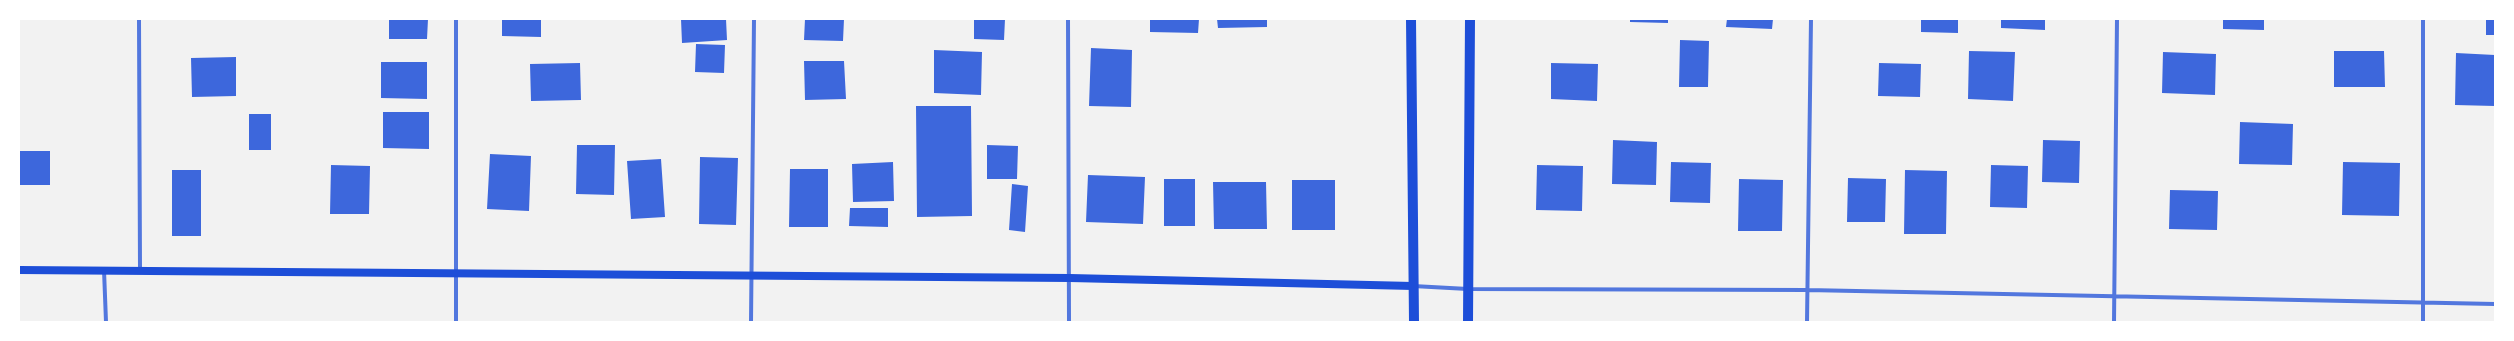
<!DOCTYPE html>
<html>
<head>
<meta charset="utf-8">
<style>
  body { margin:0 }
  #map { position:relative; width:2514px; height:341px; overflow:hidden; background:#f2f2f2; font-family:Overpass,sans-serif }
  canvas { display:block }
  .frame { position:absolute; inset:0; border:20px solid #fff; pointer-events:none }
</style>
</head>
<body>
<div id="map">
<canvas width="2514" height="341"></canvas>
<div class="frame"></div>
</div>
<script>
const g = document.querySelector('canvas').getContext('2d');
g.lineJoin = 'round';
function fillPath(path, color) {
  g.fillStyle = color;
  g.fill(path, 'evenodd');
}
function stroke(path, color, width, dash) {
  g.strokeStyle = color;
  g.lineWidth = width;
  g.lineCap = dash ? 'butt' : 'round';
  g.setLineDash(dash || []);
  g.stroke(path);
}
const building = new Path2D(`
  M389,19H428L427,39H389Z
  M502,19H541V37L502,36Z
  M681,19H726L727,40L682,43Z
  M805,19H844L843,41L804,40Z
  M974,19H1005L1004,40L974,39Z
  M1150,19H1199L1198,33L1150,32Z
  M1217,19H1267V27L1218,28Z
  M1630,19H1668V23L1630,22Z
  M1727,19H1773L1772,29L1726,27Z
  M1921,19H1958V33L1921,32Z
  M2001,19H2045V30L2001,28Z
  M2223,19H2264V30L2223,29Z
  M2486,19H2495V35H2486Z
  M1680,40L1709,41L1708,87H1679Z
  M696,44L725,45L724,73L695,72Z
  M1091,48L1132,50L1131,107L1089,106Z
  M934,50L982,52L981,95L934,93Z
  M1969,51L2015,52L2013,101L1968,99Z
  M2334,51H2384L2385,87H2334Z
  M2163,52L2216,54L2215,95L2162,93Z
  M2456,53L2495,55V106L2455,105Z
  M236,57V96L192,97L191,58Z
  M804,61H844L846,99L805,100Z
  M381,62H427V99L381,98Z
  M580,63L581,100L531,101L530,64Z
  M1551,63L1598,64L1597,101L1551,99Z
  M1879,63L1921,64L1920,97L1878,96Z
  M916,106H971L972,216L917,217Z
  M383,112H429V149L383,148Z
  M249,114H271V150H249Z
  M2240,122L2293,124L2292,165L2239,164Z
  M1613,140L1657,142L1656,185L1612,184Z
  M2043,140L2080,141L2079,183L2042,182Z
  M577,145H615L614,195L576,194Z
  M987,145L1018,146L1017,179H987Z
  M19,151H50V185H19Z
  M490,154L531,156L529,211L487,209Z
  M700,157L738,158L736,225L699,224Z
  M661,159L665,217L631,219L627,161Z
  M893,162L894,201L853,202L852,164Z
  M1671,162L1711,163L1710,203L1670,202Z
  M2343,162L2400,163L2399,216L2342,215Z
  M331,165L370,166L369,214H330Z
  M1537,165L1583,166L1582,211L1536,210Z
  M1991,165L2028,166L2027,208L1990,207Z
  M790,169H828V227H789Z
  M172,170H201V236H172Z
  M1905,170L1947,171L1946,234H1904Z
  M1088,175L1145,177L1143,224L1086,222Z
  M1848,178L1886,179L1885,222H1847Z
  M1164,179H1195V226H1164Z
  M1739,179L1783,180L1782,231H1738Z
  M1292,180H1335V230H1292Z
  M1213,182H1266L1267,229H1214Z
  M1012,184L1028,186L1025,232L1009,230Z
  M2170,190L2218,191L2217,230L2169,229Z
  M850,208H888V227L849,226Z`);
const minor = new Path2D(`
  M139,19L140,270
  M1068,19L1069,322
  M104,270L106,322
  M1413,286L1468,289L1807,290L2495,304
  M456,322V19
  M751,322L754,19
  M1807,322L1811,19
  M2114,322L2117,19
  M2423,322V19`);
const secondary = new Path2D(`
  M19,270L1070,278L1413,286`);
const primary = new Path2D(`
  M1411,19L1414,322
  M1468,322L1470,19`);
fillPath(building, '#3d67dc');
stroke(minor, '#5277de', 4);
stroke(secondary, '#1d4ed8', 8);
stroke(primary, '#1d4ed8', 10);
</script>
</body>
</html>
